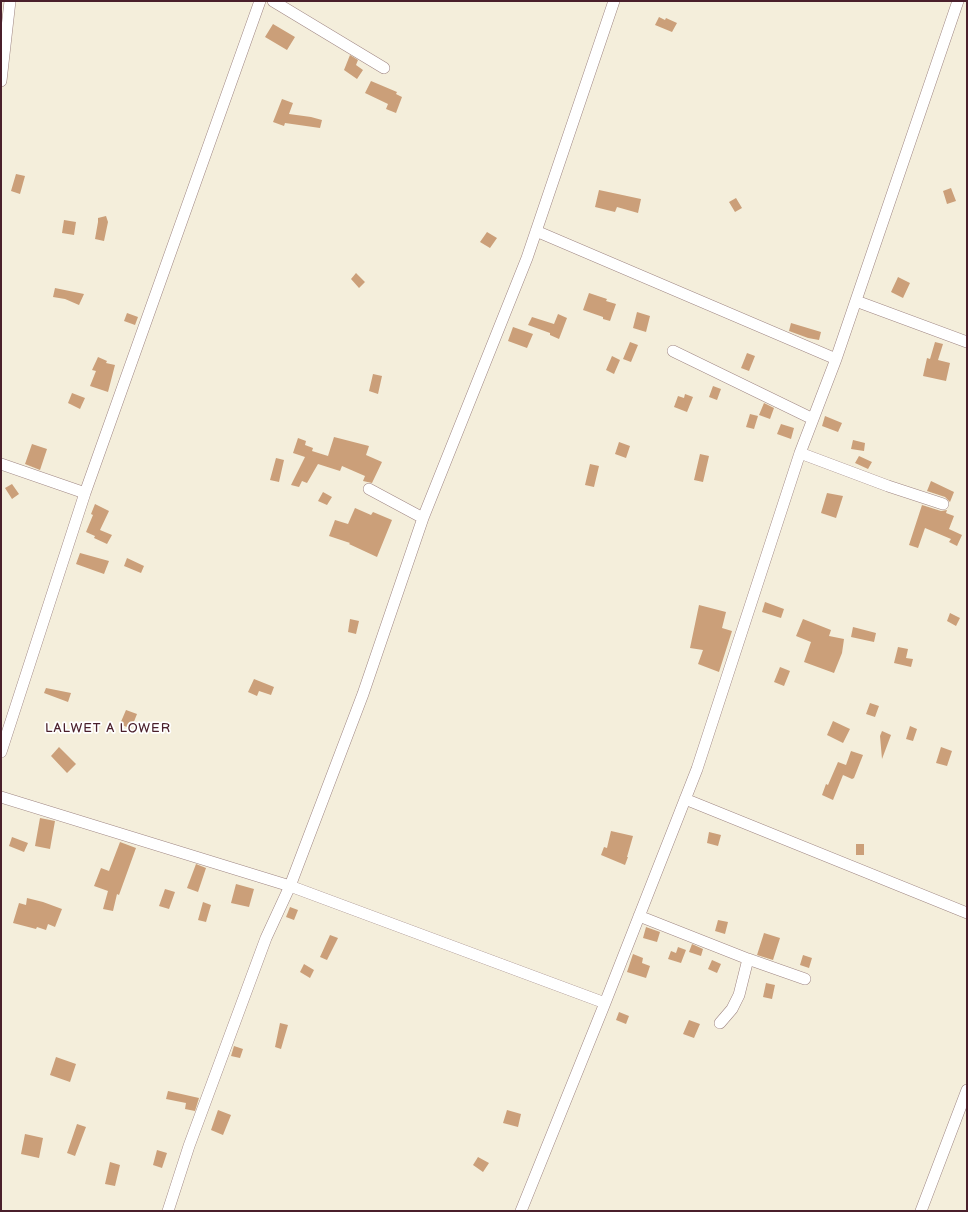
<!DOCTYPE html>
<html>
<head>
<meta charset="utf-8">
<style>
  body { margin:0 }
  #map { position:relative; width:968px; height:1212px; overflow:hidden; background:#f4eedb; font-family:"Balsamiq Sans",sans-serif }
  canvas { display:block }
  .frame { position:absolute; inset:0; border:2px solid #4a1f2b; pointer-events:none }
</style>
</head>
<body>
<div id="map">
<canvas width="968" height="1212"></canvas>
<div class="frame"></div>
</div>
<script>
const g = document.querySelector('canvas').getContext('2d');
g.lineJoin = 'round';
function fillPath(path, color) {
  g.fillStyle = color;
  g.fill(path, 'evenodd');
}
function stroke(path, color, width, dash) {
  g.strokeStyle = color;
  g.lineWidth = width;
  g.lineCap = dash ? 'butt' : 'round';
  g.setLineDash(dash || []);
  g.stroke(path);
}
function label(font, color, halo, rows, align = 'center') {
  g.font = font + ' "Balsamiq Sans",sans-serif';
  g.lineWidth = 3.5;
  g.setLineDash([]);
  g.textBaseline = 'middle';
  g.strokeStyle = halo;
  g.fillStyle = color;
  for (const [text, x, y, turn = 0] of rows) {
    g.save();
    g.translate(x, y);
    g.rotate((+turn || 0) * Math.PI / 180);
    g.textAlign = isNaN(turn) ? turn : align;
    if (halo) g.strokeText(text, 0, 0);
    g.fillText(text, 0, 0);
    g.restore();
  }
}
const building = new Path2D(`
  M659,17L665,20L666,18L677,23L672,32L655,25Z
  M273,24L295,37L287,50L265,37Z
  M350,55L358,60L356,65L363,70L357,79L344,70Z
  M371,81L397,92L396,94L402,97L396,113L386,109L388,104L365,93Z
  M282,99L293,103L289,114L311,117L322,120L320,128L285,123L284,126L273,122Z
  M16,174L25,176L20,194L11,191Z
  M951,188L956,201L947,204L943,191Z
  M599,190L641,199L638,213L617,207L615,212L595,207Z
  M736,198L742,208L735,212L729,202Z
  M106,216L108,222L104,241L95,239L98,222V218Z
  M64,220L76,222L74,235L62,233Z
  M487,232L497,238L490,248L480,242Z
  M356,273L365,282L359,288L351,279Z
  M898,277L910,283L903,298L891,292Z
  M55,288L84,294L79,305L65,299L53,297Z
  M589,293L607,299L606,301L616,304L610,321L603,319V317L583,310Z
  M637,312L650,316L646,332L633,328Z
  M127,313L138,317L135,325L124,321Z
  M558,314L567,318L559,339L550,335V333L528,325L532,317L554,324Z
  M791,323L821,332L819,340L808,338L789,331Z
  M513,327L533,334L527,348L508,341Z
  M630,342L638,345L631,362L623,359Z
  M935,342L943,344L938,360L950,363L946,381L923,376L927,358L930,359Z
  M747,353L755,356L749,371L741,368Z
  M612,356L620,360L614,374L606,370Z
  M98,357L107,361L106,363L115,365L108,392L90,386L96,371L92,370Z
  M373,374L382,376L378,394L369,391Z
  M713,386L721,389L717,400L709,397Z
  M72,393L85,398L80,409L68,403Z
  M685,394L693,397L687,412L674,407L678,396L684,398Z
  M764,403L774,408L770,419L759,415Z
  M750,414L758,416L754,429L746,427Z
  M825,416L842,423L838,432L822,426Z
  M781,424L794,428L791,439L777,434Z
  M334,437L369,446L366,455L382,462L372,483L363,481L365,476L342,466L340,471L318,464L307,483L302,481L299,487L291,485L305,457L293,453L298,438L306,441L305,445L313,448L312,451L328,456Z
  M853,440L865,443L864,451L851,449Z
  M619,442L630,446L626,458L615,454Z
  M32,444L47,449L40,470L25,464Z
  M700,454L709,456L703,482L694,480Z
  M859,456L872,462L868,469L855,463Z
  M276,458L284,460L279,482L270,480Z
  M590,464L599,466L594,487L585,485Z
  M931,481L954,492L950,502L945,497L927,491Z
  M12,484L19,494L12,499L5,488Z
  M323,492L332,497L327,505L318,501Z
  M827,493L843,496L836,518L821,513Z
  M95,504L109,511L100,530L112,535L107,544L94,538L95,536L86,532L93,515L91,514Z
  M922,505L941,511L947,510L946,513L954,516L949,529L962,535L957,546L949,542L951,539L925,528L918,548L909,545Z
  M355,508L371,515L373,512L392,520L377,557L349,544L350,543L329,536L335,520L348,524Z
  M80,553L109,561L104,574L76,564Z
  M127,558L144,566L141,573L124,566Z
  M765,602L784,609L781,618L762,612Z
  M699,605L726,612L722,628L732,631L719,672L698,664L703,650L690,648Z
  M950,613L960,618L956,626L947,621Z
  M350,619L359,621L356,634L348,632Z
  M803,619L831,630L829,636L844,639L842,653L834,673L804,662L811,642L796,636Z
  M853,627L876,633L874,642L851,637Z
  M898,647L908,649L906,658L913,659L911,667L894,663Z
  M780,667L790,671L784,686L774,682Z
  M254,679L274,687L271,695L259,691L257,696L248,692Z
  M46,688L71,693L68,702L44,693Z
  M870,703L879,706L875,717L866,714Z
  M126,710L137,714L131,729L120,724Z
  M833,721L850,729L843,743L827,735Z
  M910,726L917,729L913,741L906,739Z
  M882,731L891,735L882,759L880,736Z
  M59,747L76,764L67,773L51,756Z
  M941,747L952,751L947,766L936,763Z
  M851,751L863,755L854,778L852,779L843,775L833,800L822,795L826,784L828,785L838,762L846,765Z
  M40,818L55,821L50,849L35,846Z
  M611,831L633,836L627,857H628L625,865L601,855L604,847L607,848Z
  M709,832L721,835L718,846L707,843Z
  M12,837L28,843L24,852L9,846Z
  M120,842L136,848L119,895L117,894L113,911L103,909L108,891L94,886L101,868L109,871Z
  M856,844H864V855H856Z
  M196,864L206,868L198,892L187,888Z
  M236,884L254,889L249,907L231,903Z
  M165,889L175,892L169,909L159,906Z
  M27,898L43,902L62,909L55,927L48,924L46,930L37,927L36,929L13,923L19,903L26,905Z
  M203,902L211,905L206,922L198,920Z
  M290,907L298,910L294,920L286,917Z
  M718,920L728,922L725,934L715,931Z
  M646,927L660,932L657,942L643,938Z
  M764,933L780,938L773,960L757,955Z
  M330,935L338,938L327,960L320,957Z
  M692,944L703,949L701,956L689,952Z
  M678,947L686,950L681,963L668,959L671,951L676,953Z
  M633,954L643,958L642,963L650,966L646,978L627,972Z
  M803,955L812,958L809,968L800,965Z
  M712,960L721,964L717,973L708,969Z
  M304,964L314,970L310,978L300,972Z
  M766,983L775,985L772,999L763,997Z
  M619,1012L629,1016L626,1024L616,1020Z
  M689,1020L700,1024L694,1038L683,1034Z
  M280,1023L288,1025L281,1049L275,1047Z
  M234,1046L243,1049L240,1058L231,1056Z
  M56,1057L76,1064L70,1082L50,1075Z
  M168,1091L199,1098L195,1111L185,1109L186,1103L166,1099Z
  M218,1110L231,1115L223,1135L211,1130Z
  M507,1110L521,1114L518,1127L503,1123Z
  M77,1124L86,1127L75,1156L67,1153Z
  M25,1134L43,1138L39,1158L21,1154Z
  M157,1150L167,1153L162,1168L153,1165Z
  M478,1157L489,1163L483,1172L473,1165Z
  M110,1162L120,1165L115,1186L105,1184Z`);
const street = new Path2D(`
  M273,1L384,68
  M1,81L10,1
  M536,231L836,359
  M856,301L967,342
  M673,351L813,419
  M800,453L888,486L943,504
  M1,464L85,493
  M369,489L423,518
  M1,752L85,493L260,1
  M1,797L290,886L605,1003
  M685,799L967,913
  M639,916L748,959L805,979
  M720,1023L732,1009L739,995L748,959
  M168,1211L189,1146L266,938L290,886L363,694L423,518L527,258L614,1
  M521,1211L605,1003L697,769L800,453L836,359L958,1
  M921,1211L967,1090`);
const quarterNames = [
  ["LALWET A LOWER",108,729]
];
fillPath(building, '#cb9f79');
stroke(street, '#9f8683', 12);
stroke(street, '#fff', 11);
g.letterSpacing = '1px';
label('13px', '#4a1f2b', '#fff', quarterNames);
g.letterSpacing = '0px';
</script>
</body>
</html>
